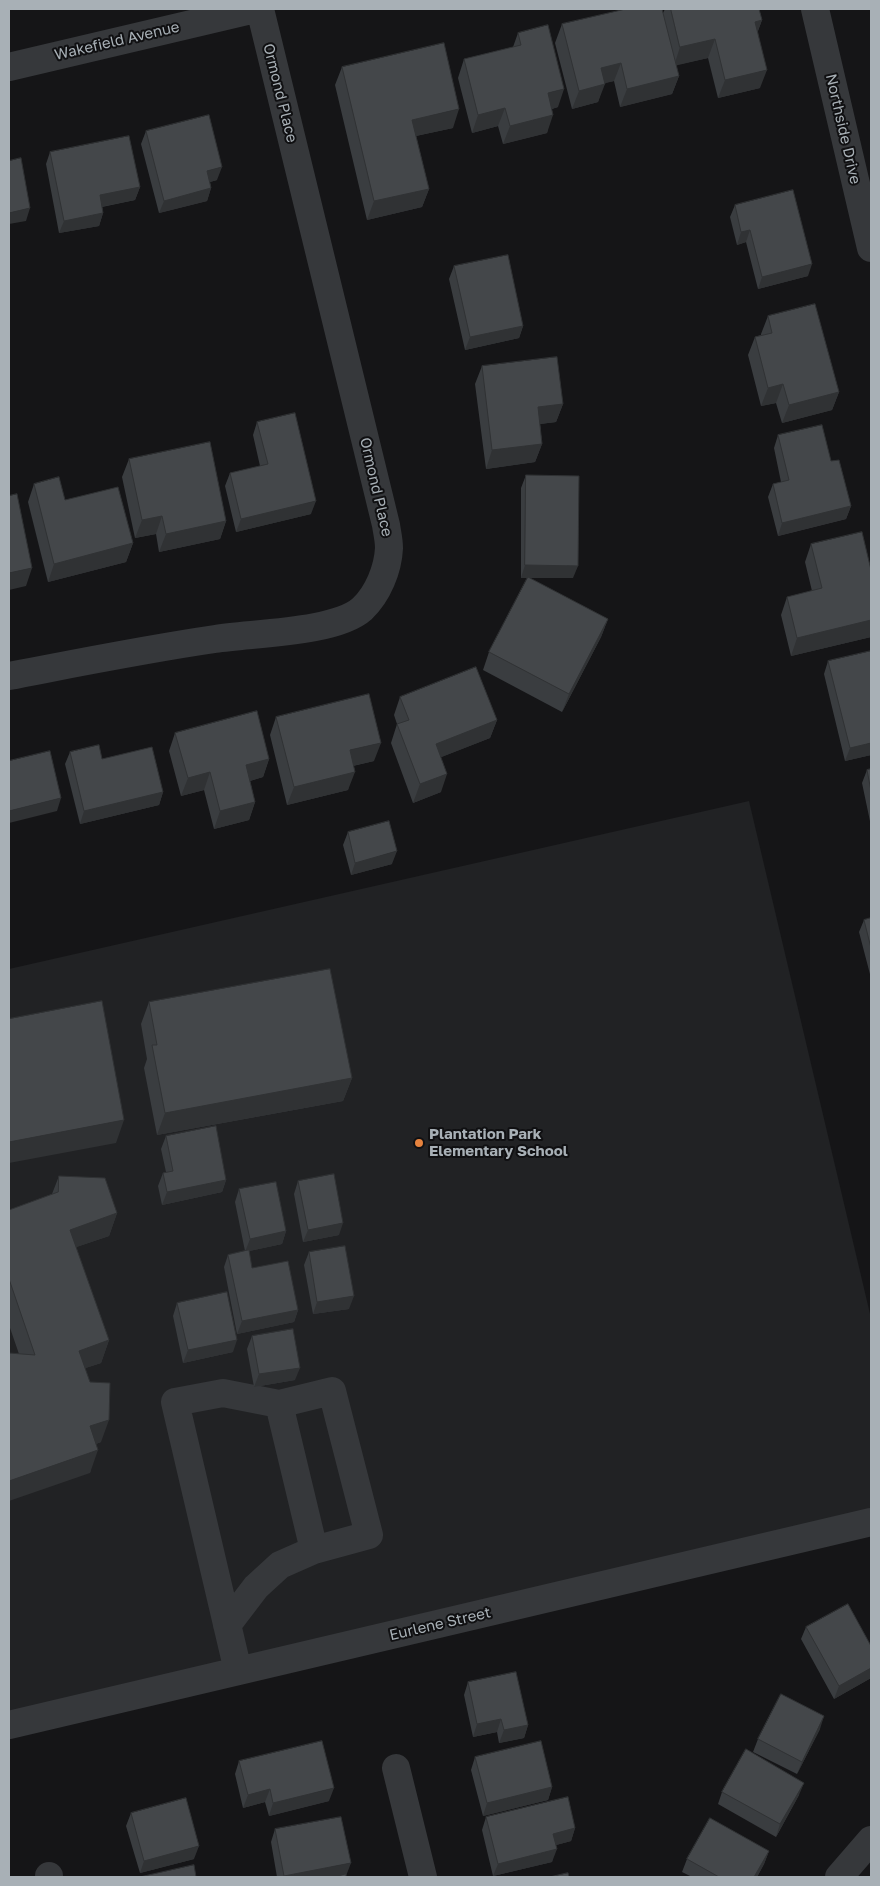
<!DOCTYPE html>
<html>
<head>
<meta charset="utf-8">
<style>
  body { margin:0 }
  #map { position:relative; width:880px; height:1886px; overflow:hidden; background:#151517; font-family:"Golos Text",sans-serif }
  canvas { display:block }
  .frame { position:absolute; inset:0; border:10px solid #a8b0b6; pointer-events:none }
</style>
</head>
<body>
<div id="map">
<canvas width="880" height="1886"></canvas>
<div class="frame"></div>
</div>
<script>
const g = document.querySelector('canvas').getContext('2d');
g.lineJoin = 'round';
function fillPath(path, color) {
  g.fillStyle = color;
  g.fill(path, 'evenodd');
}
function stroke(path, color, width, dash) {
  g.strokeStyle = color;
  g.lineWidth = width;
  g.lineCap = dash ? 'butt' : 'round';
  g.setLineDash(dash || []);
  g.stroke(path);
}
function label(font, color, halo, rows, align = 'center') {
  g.font = font + ' "Golos Text",sans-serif';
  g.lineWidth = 4;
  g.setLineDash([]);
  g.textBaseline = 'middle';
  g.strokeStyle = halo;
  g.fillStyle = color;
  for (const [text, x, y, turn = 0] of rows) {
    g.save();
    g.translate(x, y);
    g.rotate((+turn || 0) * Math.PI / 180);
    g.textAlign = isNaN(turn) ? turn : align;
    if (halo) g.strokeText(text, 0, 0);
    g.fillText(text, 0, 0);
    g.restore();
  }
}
const built = new Path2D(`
  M749,801L871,1318V1522L9,1725V969Z`);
const minor = new Path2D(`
  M815,9L871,248
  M9,67L255,9
  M9,676C77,663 146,649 215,639C251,633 335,633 362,609C378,594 388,569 389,548C389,540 387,532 386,525L260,9
  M227,1625L256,1587L280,1565L314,1550L279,1404
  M238,1671L175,1402L223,1393L279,1404L332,1391L369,1535L314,1550
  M9,1725L871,1522
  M396,1768L423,1877
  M49,1876V1877
  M839,1877L871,1840`);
const wall = new Path2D(`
  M665,9H759L762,20L758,31L760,88L718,98L708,58L676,65L679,76L672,94L620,107L614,81L604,83L598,102L572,109L555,43L562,24L663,13Z
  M518,33L558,107L552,109L547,133L503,144L498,126L472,133L458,78L464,59L513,47Z
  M342,67L453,128L416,136L429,189L422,207L367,220L335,85Z
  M146,131L217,180L210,182L211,188L207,201L159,213L141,144Z
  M50,152L140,187L135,200L102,207L103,213L99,226L59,233L46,164Z
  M735,205L808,276L758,289L746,242L737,245L730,217Z
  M454,266L523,326L519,338L465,350L449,279Z
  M768,316L839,392L832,410L782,423L776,403L761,406L748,355L755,337L761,335V334Z
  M482,366L563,404L556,422L540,424L542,444L535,462L486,469L475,384Z
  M257,422L311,514L236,532L225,486L230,473L260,466L253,435Z
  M778,435L831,461L851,506L846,519L778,536L768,497L773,484L781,482L774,448Z
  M129,459L226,521L220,539L159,552L156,534L135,538L122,477Z
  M526,475L573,578H529L608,619L601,637L562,712L483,670L489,652L528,578H521V488Z
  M34,484L65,500L133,543L126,562L48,582L28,502Z
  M811,544L871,570V637L791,656L781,615L787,597L812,591L805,562Z
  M828,661L871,755L845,761L824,674Z
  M400,697L497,720L490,738L441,757V792L413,803L391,743L397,724L394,715Z
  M276,717L374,761L353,766L348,790L287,805L270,735Z
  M175,733L269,759L263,777L250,781L255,802L249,820L214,829L204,790L181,796L169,751Z
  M70,752L102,759L163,792L159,805L80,824L65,764Z
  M871,769V826L862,783L867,770Z
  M348,832L392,864L351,875L343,845Z
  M871,918V978L859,932L864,920Z
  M149,1002L352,1078L343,1101L157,1135L144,1068L147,1059L141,1024Z
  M166,1136L226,1180L222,1192L162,1205L158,1186L163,1173L166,1172L161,1149Z
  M59,1176L117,1213L109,1236L76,1247L109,1340L101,1363L85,1368L101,1442L96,1444L90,1473L9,1353L19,1354L9,1325V1210L52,1194Z
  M298,1181L339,1235L303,1242L294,1194Z
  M239,1189L286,1231L282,1244L249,1251L252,1268L298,1310L294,1322L237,1334L224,1267L228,1255L245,1251L235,1202Z
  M309,1252L349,1309L313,1314L304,1265Z
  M177,1303L233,1352L183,1363L173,1316Z
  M252,1336L295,1380L254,1387L247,1349Z
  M806,1627L871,1646V1678L834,1699L801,1639Z
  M468,1682L528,1725L524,1738L499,1743L497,1732L473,1737L464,1695Z
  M820,1729L797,1774L753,1752L758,1739Z
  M475,1757L552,1787L548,1800L483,1816L471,1770Z
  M239,1761L329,1801L269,1816L265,1802L243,1808L235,1774Z
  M722,1792L799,1795L776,1837L718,1804Z
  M131,1813L194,1859L140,1873L126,1826Z
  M486,1817L575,1828L571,1841L556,1845L552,1862L493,1876L482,1830Z
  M275,1829L346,1876V1877H277L271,1842Z
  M769,1851L764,1864L757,1877H692L682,1872L687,1859Z`);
const shadedWall = new Path2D(`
  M762,20L755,38V22Z
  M715,39L708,58L674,66L680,47Z
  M621,63L614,81L594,86L601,68Z
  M767,70L760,88L718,98L725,80Z
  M679,76L672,94L620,107L627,89Z
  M605,84L598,102L572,109L579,91Z
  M564,89L558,107L541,112L548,93Z
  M505,108L498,126L472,133L478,115Z
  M459,109L453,128L406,138L412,120Z
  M553,115L547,133L503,144L510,126Z
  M222,167L217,180L202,184L207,171Z
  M140,187L135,200L95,208L100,195Z
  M211,188L207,201L159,213L164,201Z
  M429,189L422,207L367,220L374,201Z
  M30,208L26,221L9,224V213Z
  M103,213L99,226L59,233L64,221Z
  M750,230L746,242L737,245L741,232Z
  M812,264L808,276L758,289L762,277Z
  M523,326L519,338L465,350L470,337Z
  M783,384L776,403L761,406L768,388Z
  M839,392L832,410L782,423L789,405Z
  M563,404L556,422L531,425L538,407Z
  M542,444L535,462L486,469L492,450Z
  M316,501L311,514L236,532L241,519Z
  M851,506L846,519L778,536L782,523Z
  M162,516L156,534L135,538L142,520Z
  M226,521L220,539L159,552L166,534Z
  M133,543L126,562L48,582L54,564Z
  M525,565L578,566L573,578H521Z
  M32,568L26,586L9,590V573Z
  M608,619L601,637L562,712L569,694Z
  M871,620V637L791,656L797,638Z
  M497,720L490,738L429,762L436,744Z
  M381,743L374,761L343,768L350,750Z
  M871,743V755L845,761L850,748Z
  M269,759L263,777L239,784L246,765Z
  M210,772L204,790L181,796L188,778Z
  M355,772L348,790L287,805L294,787Z
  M447,774L441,792L413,803L420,784Z
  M163,792L159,805L80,824L84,811Z
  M61,798L57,811L9,823V811Z
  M255,802L249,820L214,829L220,811Z
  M397,851L392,864L351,875L355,863Z
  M352,1078L343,1101L157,1135L165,1113Z
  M124,1120L116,1143L9,1163V1142Z
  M226,1180L222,1192L162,1205L167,1192Z
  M117,1213L109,1236L62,1252L70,1230Z
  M343,1223L339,1235L303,1242L308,1230Z
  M286,1231L282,1244L245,1252L250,1239Z
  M354,1296L349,1309L313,1314L317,1302Z
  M298,1310L294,1322L237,1334L242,1321Z
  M109,1340L101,1363L71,1373L79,1351Z
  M237,1340L233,1352L183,1363L188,1350Z
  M300,1368L295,1380L254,1387L259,1374Z
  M109,1420L101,1442L82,1449L90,1426Z
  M98,1450L90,1473L9,1501V1481Z
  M871,1668V1678L834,1699L839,1686Z
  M824,1716L820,1729L797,1774L802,1762Z
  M501,1719L497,1732L473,1737L477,1724Z
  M528,1725L524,1738L499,1743L504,1730Z
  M804,1783L799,1795L776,1837L780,1824Z
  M552,1787L548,1800L483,1816L487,1803Z
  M334,1788L329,1801L269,1816L273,1803Z
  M270,1789L265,1802L243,1808L248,1795Z
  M575,1828L571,1841L549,1847L553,1834Z
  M199,1846L194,1859L140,1873L144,1861Z
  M557,1849L552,1862L493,1876L498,1864Z
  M769,1851L764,1864L757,1877H754Z
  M351,1863L346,1876L340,1877H284V1876Z`);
const building = new Path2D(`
  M626,9H662L679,76L627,89L621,63L601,68L605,84L579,91L562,24Z
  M671,9H759L762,20L755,22L767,70L725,80L715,39L680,47Z
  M548,25L564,89L548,93L553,115L510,126L505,108L478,115L464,59L521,45L518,33Z
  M444,43L459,109L412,120L429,189L374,201L342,67Z
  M209,115L222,167L207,171L211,188L164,201L146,131Z
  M129,136L140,187L100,195L103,213L64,221L50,152Z
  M21,158L30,208L9,213V161Z
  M793,190L812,264L762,277L750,230L741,232L735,205Z
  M508,255L523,326L470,337L454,266Z
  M815,304L839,392L789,405L783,384L768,388L755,337L772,333L768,316Z
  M557,357L563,404L538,407L542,444L492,450L482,366Z
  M295,413L316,501L241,519L230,473L268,464L257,422Z
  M822,425L831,461L839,460L851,506L782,523L773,484L789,480L778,435Z
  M210,442L226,521L166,534L162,516L142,520L129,459Z
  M526,475L579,476L578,566L525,565Z
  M59,477L65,500L118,487L133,543L54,564L34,484Z
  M17,494L32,568L9,573V496Z
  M862,532L871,570V620L797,638L787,597L822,588L811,544Z
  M528,577L608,619L569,694L489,652Z
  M871,651V743L850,748L828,661Z
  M476,667L497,720L436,744L447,774L420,784L397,724L409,720L400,697Z
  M369,694L381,743L350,750L355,772L294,787L276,717Z
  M257,711L269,759L246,765L255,802L220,811L210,772L188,778L175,733Z
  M99,745L102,759L152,747L163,792L84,811L70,752Z
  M50,751L61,798L9,811V761Z
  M871,769V791L867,770Z
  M389,821L397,851L355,863L348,832Z
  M871,918V948L864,920Z
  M330,969L352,1078L165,1113L152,1045H157L149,1002Z
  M102,1001L124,1120L9,1142V1019Z
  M216,1126L226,1180L167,1192L163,1173L173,1171L166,1136Z
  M334,1174L343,1223L308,1230L298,1181Z
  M59,1176L105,1178L117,1213L70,1230L109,1340L79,1351L90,1382L110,1383L109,1420L90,1426L98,1450L9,1481V1353L35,1355L9,1279V1210L58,1192Z
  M276,1182L286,1231L250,1239L239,1189Z
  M345,1246L354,1296L317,1302L309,1252Z
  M249,1250L252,1268L288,1261L298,1310L242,1321L228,1255Z
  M227,1292L237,1340L188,1350L177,1303Z
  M293,1329L300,1368L259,1374L252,1336Z
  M848,1604L871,1646V1668L839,1686L806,1627Z
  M516,1672L528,1725L504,1730L501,1719L477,1724L468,1682Z
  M781,1694L824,1716L802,1762L758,1739Z
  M322,1741L334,1788L273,1803L270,1789L248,1795L239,1761Z
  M541,1741L552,1787L487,1803L475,1757Z
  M746,1749L804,1783L780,1824L722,1792Z
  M568,1797L575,1828L553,1834L557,1849L498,1864L486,1817Z
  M186,1798L199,1846L144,1861L131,1813Z
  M341,1817L351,1863L284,1876L275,1829Z
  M710,1818L769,1851L754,1877H719L687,1859Z
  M194,1865L196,1877H140Z
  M568,1873L569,1877H550Z
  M346,1874V1877H335Z`);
const markers = [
  [419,1143,5,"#e6833e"]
];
const streetNames = [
  ["Wakefield Avenue",117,41,-13],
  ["Ormond Place",280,93,76],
  ["Northside Drive",843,129,77],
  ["Ormond Place",376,487,77],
  ["Eurlene Street",440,1624,-13]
];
const poiNames = [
  ["Plantation Park",429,1134],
  ["Elementary School",429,1151]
];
fillPath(built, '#212224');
stroke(minor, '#36383b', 28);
fillPath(wall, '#3a3d40');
fillPath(shadedWall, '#303234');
fillPath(building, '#44474a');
stroke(building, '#303234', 1);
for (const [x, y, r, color] of markers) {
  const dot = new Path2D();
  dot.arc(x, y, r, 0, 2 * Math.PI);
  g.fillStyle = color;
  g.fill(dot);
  stroke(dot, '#101012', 2);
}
label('15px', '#a8b0b6', '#101012', streetNames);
label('bold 15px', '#a8b0b6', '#101012', poiNames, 'left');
</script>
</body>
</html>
